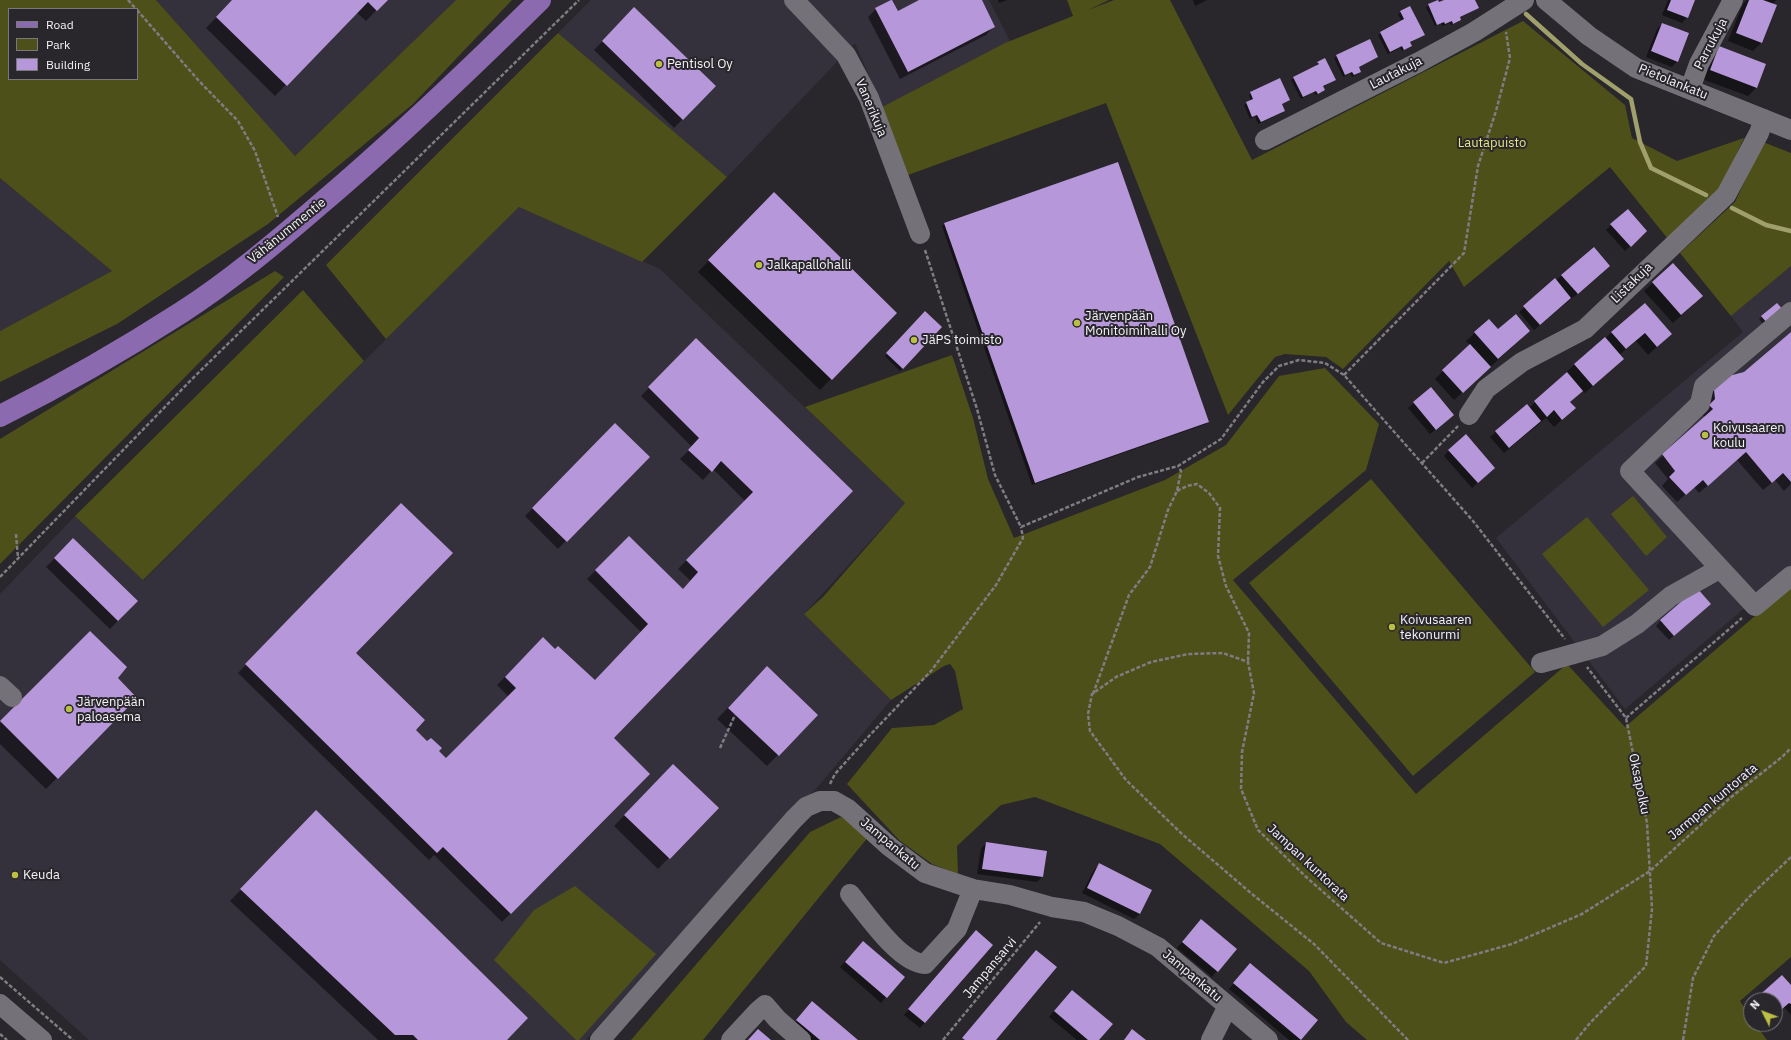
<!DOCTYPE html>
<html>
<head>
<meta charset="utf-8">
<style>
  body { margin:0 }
  #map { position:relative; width:1791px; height:1040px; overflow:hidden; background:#29262c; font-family:"IBM Plex Sans",sans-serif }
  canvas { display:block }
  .legend { position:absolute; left:8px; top:8px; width:130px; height:72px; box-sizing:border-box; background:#29262c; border:1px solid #7a787d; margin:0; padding:5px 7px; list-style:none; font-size:12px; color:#f4f3f7 }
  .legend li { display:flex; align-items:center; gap:8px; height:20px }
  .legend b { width:20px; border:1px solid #7a787d }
  .north { position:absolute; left:1743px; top:992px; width:40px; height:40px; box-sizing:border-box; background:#29262c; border:1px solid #7a787d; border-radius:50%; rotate:312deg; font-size:11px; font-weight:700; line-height:16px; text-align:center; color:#f4f3f7 }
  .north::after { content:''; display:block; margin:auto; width:14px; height:18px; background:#bbc044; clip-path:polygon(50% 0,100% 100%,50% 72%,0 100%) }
</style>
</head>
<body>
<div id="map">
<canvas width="1791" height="1040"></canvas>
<ul class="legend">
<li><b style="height:5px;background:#8c6ab0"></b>Road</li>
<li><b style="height:11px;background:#4e501a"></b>Park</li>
<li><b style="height:11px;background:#b597da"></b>Building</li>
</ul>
<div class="north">N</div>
</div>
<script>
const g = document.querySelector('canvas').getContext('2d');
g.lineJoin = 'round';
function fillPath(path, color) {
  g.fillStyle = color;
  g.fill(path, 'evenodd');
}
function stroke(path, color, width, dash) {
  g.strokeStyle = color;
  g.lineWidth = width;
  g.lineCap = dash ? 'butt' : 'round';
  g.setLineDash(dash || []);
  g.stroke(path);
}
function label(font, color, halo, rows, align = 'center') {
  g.font = font + ' "IBM Plex Sans",sans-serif';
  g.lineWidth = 4;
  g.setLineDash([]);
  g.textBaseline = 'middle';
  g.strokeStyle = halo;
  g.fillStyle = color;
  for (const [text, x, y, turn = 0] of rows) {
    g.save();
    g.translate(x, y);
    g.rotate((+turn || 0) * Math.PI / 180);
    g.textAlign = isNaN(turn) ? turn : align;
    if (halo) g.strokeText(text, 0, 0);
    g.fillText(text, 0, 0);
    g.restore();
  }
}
const built = new Path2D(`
  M156,0H456L295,156Z
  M591,0H989L1010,41L882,107L855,43L727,177L558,33Z
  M0,178L112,271L0,331Z
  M519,207L660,269L905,503L804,614L891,700L815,790L753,852L586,1040H89L0,960V594L75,516L144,580Z
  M1791,266V569L1625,709L1496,538L1743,332L1731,316Z`);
const green = new Path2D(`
  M0,0H156L295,156L456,0H512L413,104L268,224L117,324L0,382V331L112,271L0,178ZM9,9H137V79H9Z
  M1067,0H1109L1088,10L1114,0H1170L1252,160L1523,21L1625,105L1632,138L1677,161L1744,138L1719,191L1668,239L1610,167L1464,287L1449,261L1343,369L1326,357L1285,354L1275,357L1228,415L1106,103L908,175L882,107L1005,43L1073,16Z
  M558,33L727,177L642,262L519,207L386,339L326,265Z
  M1763,142L1791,153V266L1731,316L1680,253L1735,202Z
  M275,271L284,277L0,564V439Z
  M303,290L364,361L143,580L75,516Z
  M952,355L973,418L988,479L1014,538L1165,480L1226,445L1279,376L1325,368L1379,424L1366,470L1233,580L1416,794L1567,664L1625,727L1789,587L1791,588V957L1740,1001L1751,1018V1024H1755L1767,1040H1367L1346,1022L1309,971L1160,844L1035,797L1001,805L957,846L958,874L932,864L899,840L847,784L892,728L934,725L963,709L955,671L950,664L944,666L891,700L804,614L823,597L905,503L805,407Z
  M1371,479L1535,672L1413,776L1249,583Z
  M1633,496L1667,537L1646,556L1611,514Z
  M1587,517L1649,590L1603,627L1542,554Z
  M841,817L852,823L869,836L703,1040H631L810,832Z
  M575,886L656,954L579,1040H576L494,960L534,910Z`);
const shadow = new Path2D(`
  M233,0H386L366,21L356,12L275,96L206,28Z
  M921,0H980L994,26L986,35L900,79L868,17L876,9L898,12Z
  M998,0H1007L999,3Z
  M1193,0H1207L1195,6Z
  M1446,0H1473L1478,8L1459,18L1460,20L1458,22L1451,25L1450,23L1442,26L1441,23L1435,26L1426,7L1438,1L1439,3Z
  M1668,0H1694L1687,17L1682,23L1662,15Z
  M1747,0H1776L1772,5L1761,43L1753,51L1728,41L1743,4Z
  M1409,7L1423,35L1409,43L1411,46L1408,48L1402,51L1400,48L1388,54L1378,35L1402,22L1398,14Z
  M634,8L715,86L674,128L594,50Z
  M1662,24L1677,61L1672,67L1646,57L1657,29Z
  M1369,40L1377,57L1358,67L1360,72L1358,74L1352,77L1350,73L1343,77L1334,58Z
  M1719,47L1765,65L1756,88L1748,96L1702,79Z
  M1318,63L1335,79L1323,87L1324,90L1321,92L1315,95L1314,92L1301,99L1291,80L1317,67L1316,65Z
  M1251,93L1288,100L1281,104L1284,111L1282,113L1258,124L1255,116L1250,119L1244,105L1251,101L1249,95Z
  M763,205L896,313L820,390L698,272Z
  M945,224L1208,422L1206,424L1032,485L942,226Z
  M1611,225L1641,236L1625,251L1606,230Z
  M1594,248L1601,274L1534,330L1519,312Z
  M1673,264L1694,304L1673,323L1644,291Z
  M1645,304L1671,334L1648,355L1636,341L1619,355L1614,366L1585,393L1582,390L1570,402L1566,416L1554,427L1546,418L1504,453L1490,437L1527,405L1529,408L1575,364Z
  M1777,304L1765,326L1759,319Z
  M925,312L941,327L900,371L885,356Z
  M1489,320L1498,331L1521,339L1454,400L1435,379L1470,345L1466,341Z
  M1791,333V484L1784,491L1775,480L1763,490L1737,460L1699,493L1694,487L1677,502L1662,486L1668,479L1655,463L1705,417L1702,414L1705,389L1745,373Z
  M696,340L852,491L612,738L649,774L502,922L434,855L429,860L238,673L393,512L354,653L414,730L446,759L509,697L497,685L543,639L555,650L594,682L641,632L587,579L629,537L683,590L691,581L678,569L745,501L713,469L703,480L680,459L692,447L641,396Z
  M1431,389L1447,420L1430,434L1408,408Z
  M615,425L648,457L558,549L525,516Z
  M1449,450L1488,473L1472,488L1444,456Z
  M73,540L137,601L110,629L46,567Z
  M1704,609L1669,640L1656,626L1661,620Z
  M90,633L116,678L136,698L46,789L0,744V723Z
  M756,678L817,715L767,766L717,719Z
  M662,776L717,808L658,869L614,826Z
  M305,823L505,1040H378L230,901Z
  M986,843L1042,877L1037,882L977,874L981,849Z
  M1099,865L1140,914L1134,919L1082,893L1094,870Z
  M1201,920L1217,971L1212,977L1177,948Z
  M971,936L992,945L920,1028L904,1015Z
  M863,942L886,997L881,1003L840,967Z
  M1245,970L1316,1020L1300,1040H1289L1229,989Z
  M1791,986V1015L1784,1007L1775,1015V1000H1756Z
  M1067,996L1098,1040H1077L1049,1017Z
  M807,1008L857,1040H809L792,1026Z`);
const stream = new Path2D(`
  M1526,14L1582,64L1631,99L1640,142L1651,168L1706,195
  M1732,208L1766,225L1791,231`);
const building = new Path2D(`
  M232,0H388L377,11L368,2L287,86L216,17Z
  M891,0H892L898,11L919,0H982L995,27L908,72L875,8Z
  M1438,0L1439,2L1444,0H1475L1479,8L1460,17L1461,20L1453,24L1452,21L1445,24L1444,22L1437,25L1428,4Z
  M1671,0H1695L1688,18L1667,10Z
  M1749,0H1763L1777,5L1762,43L1736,33Z
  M1410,6L1425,35L1410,42L1412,46L1404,50L1402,46L1390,52L1380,32L1404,19L1400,11Z
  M634,7L716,86L683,120L602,41Z
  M1662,23L1689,33L1678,62L1651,51Z
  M1370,39L1378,57L1359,67L1361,72L1354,75L1352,72L1345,75L1336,55Z
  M1719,46L1766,64L1757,88L1710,70Z
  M1325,58L1336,80L1323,86L1325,90L1318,94L1316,91L1303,97L1293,77L1319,64L1317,62Z
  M1280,78L1290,100L1282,104L1285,111L1261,122L1257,115L1252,117L1246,102L1253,99L1250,92Z
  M1118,162L1209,422L1035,483L944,223Z
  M774,192L897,313L832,380L708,260Z
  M1628,209L1647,231L1631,247L1610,224Z
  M1594,247L1610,266L1578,294L1561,275Z
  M1673,263L1703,296L1681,315L1652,282Z
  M1555,278L1571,298L1540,325L1523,306Z
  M1645,303L1672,334L1657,347L1645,333L1626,349L1611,332Z
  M1777,303L1784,311L1768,324L1761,316Z
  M925,311L942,327L903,369L886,353Z
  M1516,314L1530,331L1498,359L1474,332L1489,319L1498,329Z
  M1791,332V482L1783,473L1772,483L1746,452L1708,486L1703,480L1686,495L1669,477L1675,471L1662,454L1713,409L1709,405L1715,399L1713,380L1744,372Z
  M1605,337L1624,359L1593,386L1574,364Z
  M696,338L853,491L614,738L650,774L511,914L443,847L437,853L245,664L401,503L453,553L356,653L425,720L416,730L427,741L431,738L442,748L439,751L446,758L516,688L505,677L543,637L555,649L558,646L595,680L648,624L595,570L629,536L683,589L698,572L686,560L753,492L721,461L712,472L688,450L699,438L648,387Z
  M1470,344L1491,367L1463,393L1442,370Z
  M1567,372L1583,391L1570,402L1576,408L1562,420L1554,410L1547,417L1534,401Z
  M1431,387L1454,415L1436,430L1413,402Z
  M1527,404L1541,421L1509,448L1495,431Z
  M615,423L650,457L567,542L532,508Z
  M1466,434L1495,468L1478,483L1448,450Z
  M73,538L138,601L118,621L54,558Z
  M1697,588L1711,604L1674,636L1660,620Z
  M90,631L127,667L118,678L137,698L58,779L0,721Z
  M767,666L818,715L779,756L728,708Z
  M673,764L719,808L670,859L624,815Z
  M316,810L528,1018L507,1040H418L413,1035H395L240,889Z
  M986,842L1047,851L1043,877L982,869Z
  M1099,863L1152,890L1140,914L1087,888Z
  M1201,919L1237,949L1218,972L1182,942Z
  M976,930L993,945L925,1023L908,1009Z
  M863,941L905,977L887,998L845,962Z
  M1036,950L1057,967L996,1040H965L962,1038Z
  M1250,963L1318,1020L1301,1040L1233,983Z
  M1782,975L1791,985V1004L1789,1003L1775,1015V1000H1754Z
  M1072,990L1113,1024L1099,1040H1088L1054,1011Z
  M812,1001L858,1040H820L796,1020Z
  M758,1029L771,1040H748Z
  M1132,1029L1146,1040H1124Z`);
const path = new Path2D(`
  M128,0L136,9
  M137,10L199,81L238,121L255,151L278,217
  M925,250L977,409L995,475L1021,527L1138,477L1178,466L1221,439L1263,382L1279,366L1299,360L1325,363L1344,375L1473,521L1565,639
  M1344,375L1464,253L1478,166L1496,111L1510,58L1506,32
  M1422,463L1458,426
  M1177,491L1187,486L1197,484L1209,493L1220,508L1218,556L1226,586L1249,633L1248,662
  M16,534L18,558
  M0,577L192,379L579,0
  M1093,694L1129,595L1150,567L1168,510L1177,491L1181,471L1178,466
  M1626,718L1742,618
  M720,748L735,715
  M830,784L835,774L870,735L931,671L996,585L1023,538L1021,527
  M0,977L73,1040
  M0,1034L7,1040
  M943,1040L1040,922
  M1408,1040L1314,944L1252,894L1182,834L1126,780L1090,731L1088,714L1092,694L1116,677L1151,662L1188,654L1223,653L1248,662L1254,693L1242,752L1241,789L1258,830L1305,876L1381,943L1444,963L1512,944L1582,914L1650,871L1730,798L1782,757L1791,748
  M1576,1040L1590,1023L1646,966L1652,909L1647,823L1626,718L1587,667
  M1683,1040L1693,978L1714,936L1751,895L1791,857`);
const minor = new Path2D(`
  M794,0L846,55L869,98L920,234
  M1546,0L1589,36L1636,68L1791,130
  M1690,89L1699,64L1733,0
  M1265,140L1419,62L1474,32L1524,0
  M1791,312L1704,386L1700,404L1630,471L1755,606L1791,576
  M1469,415L1486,389L1522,362L1585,329L1726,195L1759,133L1764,119
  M1541,663L1602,646L1637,624L1671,596L1719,569
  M0,686L12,697
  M850,894C866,913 899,963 925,964L957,929L973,889
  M0,1004L42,1040
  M600,1040L794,819L806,807L820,801H834L848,809L890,847L925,873L973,889L1010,895L1052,907L1084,912L1118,926L1158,947L1268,1040
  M731,1040L758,1011L765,1005L777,1019L801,1040
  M1211,1040L1228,1006`);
const major = new Path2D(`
  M0,416C62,385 123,350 182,312C230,281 275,243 318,206C395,141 468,71 540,0`);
const markers = [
  [659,64,4,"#bbc044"],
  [759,265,4,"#bbc044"],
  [1077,323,4,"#bbc044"],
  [914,340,4,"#bbc044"],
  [1705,435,4,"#bbc044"],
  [1392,627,4,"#bbc044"],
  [69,709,4,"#bbc044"],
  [15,875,4,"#bbc044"]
];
const streetNames = [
  ["Parrukuja",1711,44,-62],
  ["Lautakuja",1396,73,-27],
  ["Pietolankatu",1673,82,22],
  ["Vanerikuja",871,108,67],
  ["Vähänummentie",287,231,-39],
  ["Listakuja",1632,283,-44],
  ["Oksapolku",1639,784,78],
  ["Jarmpan kuntorata",1713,802,-40],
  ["Jampankatu",890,844,40],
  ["Jampan kuntorata",1308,863,43],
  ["Jampansarvi",990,968,-50],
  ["Jampankatu",1192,976,40]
];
const poiNames = [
  ["Pentisol Oy",667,64],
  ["Jalkapallohalli",767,265],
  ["Järvenpään",1085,316],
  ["Monitoimihalli Oy",1085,331],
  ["JäPS toimisto",922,340],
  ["Koivusaaren",1713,428],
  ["koulu",1713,443],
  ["Koivusaaren",1400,620],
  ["tekonurmi",1400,635],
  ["Järvenpään",77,702],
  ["paloasema",77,717],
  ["Keuda",23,875]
];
const parkNames = [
  ["Lautapuisto",1492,143]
];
fillPath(built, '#35313c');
fillPath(green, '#4e501a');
fillPath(shadow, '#0007');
stroke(stream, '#9fa06c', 4.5);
fillPath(building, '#b597da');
stroke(path, '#7f7d82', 2.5, [4, 2]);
stroke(minor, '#747278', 20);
stroke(major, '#8c6ab0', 22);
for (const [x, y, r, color] of markers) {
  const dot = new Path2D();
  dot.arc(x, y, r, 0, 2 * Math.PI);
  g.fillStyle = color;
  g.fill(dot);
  stroke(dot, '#29262c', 1.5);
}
label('13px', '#f4f3f7', '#29262c', streetNames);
label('13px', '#f4f3f7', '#29262c', poiNames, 'left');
label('13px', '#e2e77e', '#29262c', parkNames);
</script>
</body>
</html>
